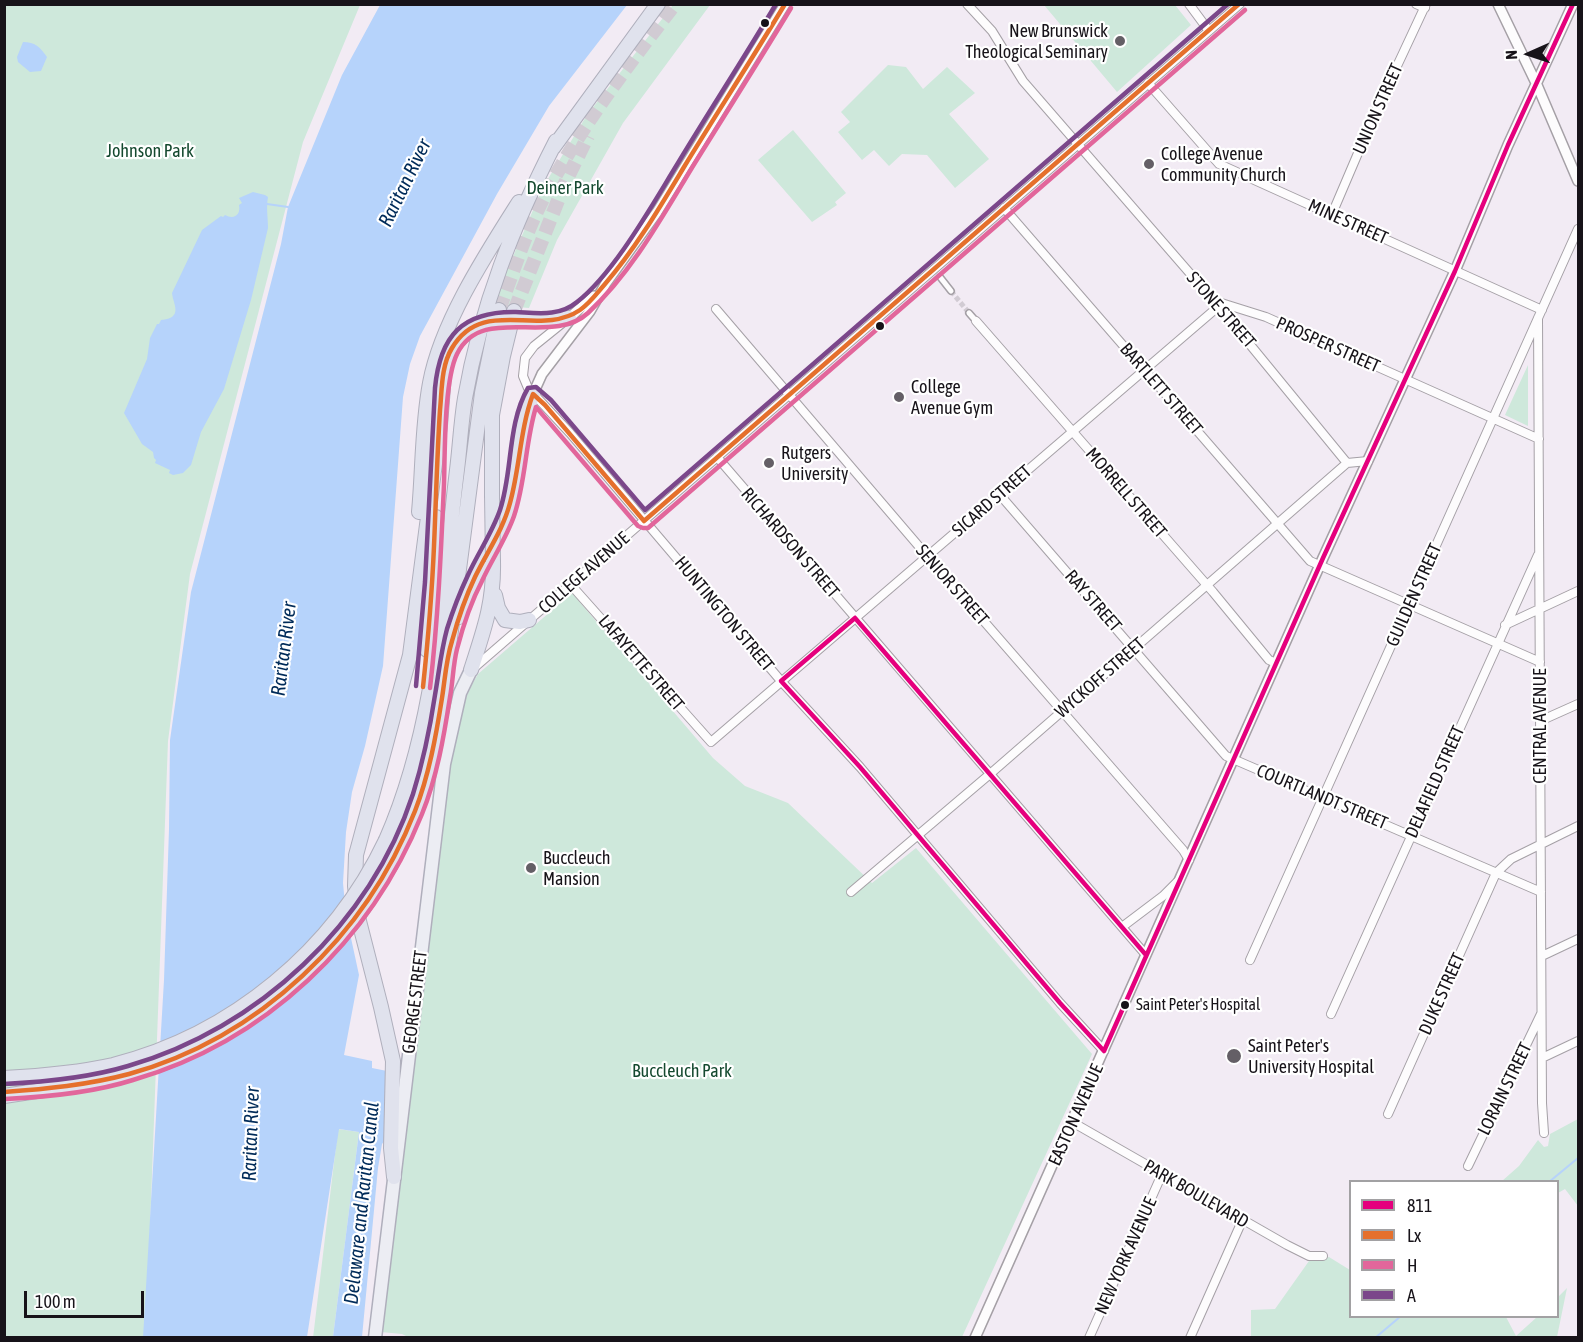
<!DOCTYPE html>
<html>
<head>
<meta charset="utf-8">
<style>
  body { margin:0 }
  #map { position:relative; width:1583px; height:1342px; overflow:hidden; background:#f2ebf4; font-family:"Asap Condensed",sans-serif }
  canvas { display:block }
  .frame { position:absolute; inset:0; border:6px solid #171319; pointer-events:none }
  .legend { position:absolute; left:1349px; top:1180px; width:210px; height:138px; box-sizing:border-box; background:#fff; border:2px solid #a2a1a3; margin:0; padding:8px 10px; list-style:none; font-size:18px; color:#171319 }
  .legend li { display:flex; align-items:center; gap:12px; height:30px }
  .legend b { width:30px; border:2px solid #a2a1a3 }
  .north { position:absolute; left:1499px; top:24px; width:60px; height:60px; -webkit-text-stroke:4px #fff; paint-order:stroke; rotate:267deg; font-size:16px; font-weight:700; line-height:24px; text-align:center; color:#171319 }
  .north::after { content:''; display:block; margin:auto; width:21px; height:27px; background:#171319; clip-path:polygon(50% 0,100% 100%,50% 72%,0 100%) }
  .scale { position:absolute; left:24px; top:1291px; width:120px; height:27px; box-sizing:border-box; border:3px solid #171319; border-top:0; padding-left:8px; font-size:18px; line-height:21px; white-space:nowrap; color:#171319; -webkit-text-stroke:4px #fff; paint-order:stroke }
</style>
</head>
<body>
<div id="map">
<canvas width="1583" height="1342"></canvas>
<div class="frame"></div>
<ul class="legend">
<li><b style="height:8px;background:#e5007d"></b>811</li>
<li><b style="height:8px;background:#e5702c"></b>Lx</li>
<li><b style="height:8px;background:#e2669b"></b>H</li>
<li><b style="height:8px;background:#7b478a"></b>A</li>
</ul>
<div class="north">N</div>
<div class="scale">100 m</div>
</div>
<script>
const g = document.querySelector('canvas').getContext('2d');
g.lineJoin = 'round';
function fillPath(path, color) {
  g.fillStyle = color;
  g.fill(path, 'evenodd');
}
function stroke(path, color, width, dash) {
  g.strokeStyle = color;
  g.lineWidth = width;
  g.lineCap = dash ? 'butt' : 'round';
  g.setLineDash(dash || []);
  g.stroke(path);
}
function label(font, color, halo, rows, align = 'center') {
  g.font = font + ' "Asap Condensed",sans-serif';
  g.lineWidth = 4.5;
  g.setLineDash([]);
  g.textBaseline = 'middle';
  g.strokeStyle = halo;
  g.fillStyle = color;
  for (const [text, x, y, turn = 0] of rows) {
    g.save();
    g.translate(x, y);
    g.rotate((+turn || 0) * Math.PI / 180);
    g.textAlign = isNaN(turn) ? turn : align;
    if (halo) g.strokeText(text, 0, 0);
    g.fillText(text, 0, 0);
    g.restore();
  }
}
const green = new Path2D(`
  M4,5H360L303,142L190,574L168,741L146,1337H5Z
  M673,5H710L623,123L557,240L529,308L492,305L543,187L587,115Z
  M1044,5H1175L1191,25L1117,92Z
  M888,65L906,67L923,89L947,67L975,93L949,114L989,159L955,188L927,155L902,154L889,166L874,150L862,160L838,132L850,122L841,112Z
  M793,130L846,193L835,202L837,205L812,222L758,160Z
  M1528,365V426L1505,415Z
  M572,593L713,758L745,786L788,803L872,883L916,848L1092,1054L962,1337L410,1338L402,1334L381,1332L449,761C456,730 461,701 478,674Z
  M1578,1119V1206L1565,1189L1558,1193V1182L1502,1181L1519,1166L1538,1140L1544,1147L1548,1146L1550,1134Z
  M338,1129L359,1132L333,1337L313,1338Z
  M1329,1257L1350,1270V1316L1506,1317L1516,1336L1537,1317L1558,1316V1297L1567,1288L1557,1337L1251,1338V1310L1275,1309L1309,1261Z`);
const water = new Path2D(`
  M380,5H627L549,106L497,194L420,336L410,364L403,397L383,666L365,746L352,792L346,832L343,883L346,915L359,975L344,1055L372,1061V1068L387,1071L386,1139L382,1144L378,1168L362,1337H333L359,1132L339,1129L307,1337L143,1338L164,980L169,829L170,740L191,592L281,244L288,207L342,75Z
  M23,42C35,42 40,47 47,57L41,71L30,72L18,62L17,57Z
  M253,192L265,195L268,197C266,208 268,217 268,228L251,300L224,389L201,432L191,465L183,473L173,475L169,473L170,470L155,463L156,460L154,458L153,452L142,444L124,413L147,359L150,338L157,324H159L161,320C184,318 173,304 172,293L202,230L221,216L223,217L225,215C234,220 241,215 239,205L242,203L239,198Z`);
const stream = new Path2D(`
  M267,204L288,207
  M1549,1182L1578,1158
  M1375,1338L1401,1316`);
const pedestrianTunnel = new Path2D(`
  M951,291L969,313`);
const motorwayTunnel = new Path2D(`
  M499,310C512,275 524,237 541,203C577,131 626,68 675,4
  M514,311L565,183L588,136`);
const pedestrian = new Path2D(`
  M940,277L951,291
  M969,313L976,321`);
const minor = new Path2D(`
  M967,4L992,31L1023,81L1220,308L1347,463L1368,461
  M1189,4L1209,31
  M1416,4L1425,8
  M1148,83L1219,164L1542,310
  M1004,208L1310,561L1540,662
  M1332,214L1376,111L1426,4
  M1215,301L1266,317L1539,439
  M716,309L928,557L1183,850L1189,860
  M1538,318L1542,1103L1544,1133
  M565,321L534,346L525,358L523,376L528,388L570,433L781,681L860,767L1060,1003L1104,1051
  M976,321L1213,592L1269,660L1276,663
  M717,457L1146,955
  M1000,495L1226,756L1541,892
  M571,585L711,742L1219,306
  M1505,625L1578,591
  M475,667L1240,4
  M1540,721L1578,704
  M851,892L990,774L1347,463
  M1122,927L1163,896L1177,882
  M1542,956L1578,939
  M1250,960L1578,229
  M1331,1014L1538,555
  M1542,1058L1578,1041
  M1388,1114L1496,873L1511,859L1578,826
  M1072,1122L1287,1245L1309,1256H1323
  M1468,1166L1541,1014
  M1089,1338L1162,1174
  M1190,1338L1242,1221`);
const tertiary = new Path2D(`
  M1498,4L1537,85L1578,181
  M569,318L594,296
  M533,394L542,374L590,311L606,283L657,212L785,4
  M975,1338L1323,558L1455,271L1508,145L1573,4`);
const primary = new Path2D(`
  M375,1338L444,764L460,693L471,670`);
const motorway = new Path2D(`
  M553,148L658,4
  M549,321L569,318
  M492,495V415L503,356L514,311
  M419,512C423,469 422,425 430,383C441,323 486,254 519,202
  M495,595L498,608L505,620L520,622L529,620
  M459,617C471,578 496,545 508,507C521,469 517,433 533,394
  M427,650L436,517
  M471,670C483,632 494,604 493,562
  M386,840C437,724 442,594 457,470C460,446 461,422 465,398C481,306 514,223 556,141
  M391,865C404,837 418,809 426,779C434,750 439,721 443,692L482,393L499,310
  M4,1096L50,1089
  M394,1177L391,1148L393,1061L381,1007L359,921L355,886L356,855L410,655L440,425L444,374L448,358`);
const motorwayBridge = new Path2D(`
  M448,358C468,312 507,318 549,321
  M492,495L493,562
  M4,1078C41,1076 77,1073 113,1065C232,1035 334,950 386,840
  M50,1089C92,1083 135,1075 174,1059C242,1030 304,983 351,925C366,907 378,885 391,865`);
const bus1 = new Path2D(`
  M855,618L1146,955
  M781,681L860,767L1060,1003L1104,1051
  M781,681L855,618
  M1104,1051L1323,558L1455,271L1508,145L1573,4`);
const bus2 = new Path2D(`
  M423,687C428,640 432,593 434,546C436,501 437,456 440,410C442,390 441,366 452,348C483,296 539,338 580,310C590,303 598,292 605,284C636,248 660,207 684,167C717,113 752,59 785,4
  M4,1092C46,1089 88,1085 129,1074C259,1038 366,936 415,811C429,775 436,736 442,698C445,679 446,660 452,641C458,619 465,598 475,577C487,552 503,530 510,503C520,467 520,429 533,394L545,405L644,521L1239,4`);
const bus3 = new Path2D(`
  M430,688C438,620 441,552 444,484C445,452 444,381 457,354C482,303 551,347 588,313C632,272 662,217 693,166C726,113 759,61 791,8
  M5,1099C48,1097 92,1093 133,1080C265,1042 371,941 422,814C437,777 444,736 450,697C453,681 453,665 457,649C463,626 471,602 482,581C492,559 506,539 514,516C526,481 525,443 536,407L638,526L643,528H648L1245,10`);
const bus4 = new Path2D(`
  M416,686L425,582L435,388C440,336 462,311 516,312C537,313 559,317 577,302C615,272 652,205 678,163C710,110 744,58 776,4
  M4,1084C46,1082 88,1078 128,1066C258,1029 371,923 413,794C423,762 430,728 435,695C439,672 441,651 447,629C453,610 460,592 468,575C478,553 492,533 500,510C513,471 507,424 528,388L536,387L551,400L645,510L1228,4`);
const markers = [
  [765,23,5,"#171319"],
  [1120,41,6,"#645f66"],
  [1149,164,6,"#645f66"],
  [880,326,5,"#171319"],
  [899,397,6,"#645f66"],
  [769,463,6,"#645f66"],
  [531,868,6,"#645f66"],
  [1125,1005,5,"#171319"],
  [1234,1056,8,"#645f66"]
];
const busNames = [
  ["Saint Peter's Hospital",1136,1005]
];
const poiNames = [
  ["New Brunswick",1108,31,"right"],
  ["Theological Seminary",1108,52,"right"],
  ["College Avenue",1161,154],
  ["Community Church",1161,175],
  ["College",911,387],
  ["Avenue Gym",911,408],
  ["Rutgers",781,453],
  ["University",781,474],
  ["Buccleuch",543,858],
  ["Mansion",543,879],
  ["Saint Peter's",1248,1046],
  ["University Hospital",1248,1067]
];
const streetNames = [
  ["UNION STREET",1378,109,-66],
  ["MINE STREET",1348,222,24],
  ["STONE STREET",1221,310,49],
  ["PROSPER STREET",1328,345,24],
  ["BARTLETT STREET",1161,389,49],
  ["MORRELL STREET",1126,493,49],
  ["SICARD STREET",992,501,-41],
  ["RICHARDSON STREET",790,543,49],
  ["COLLEGE AVENUE",584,573,-41],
  ["SENIOR STREET",952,585,49],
  ["GUILDEN STREET",1414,595,-66],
  ["RAY STREET",1093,601,49],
  ["HUNTINGTON STREET",724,614,50],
  ["LAFAYETTE STREET",641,663,49],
  ["WYCKOFF STREET",1100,678,-41],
  ["CENTRAL AVENUE",1540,726,-90],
  ["DELAFIELD STREET",1435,782,-66],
  ["COURTLANDT STREET",1322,797,23],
  ["DUKE STREET",1442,994,-66],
  ["GEORGE STREET",415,1002,-83],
  ["LORAIN STREET",1505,1089,-64],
  ["EASTON AVENUE",1076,1115,-66],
  ["PARK BOULEVARD",1196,1194,30],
  ["NEW YORK AVENUE",1126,1256,-66]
];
const parkNames = [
  ["Johnson Park",150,151],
  ["Deiner Park",565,188],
  ["Buccleuch Park",682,1071]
];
const waterNames = [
  ["Raritan River",405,183,-64],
  ["Raritan River",284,649,-83],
  ["Raritan River",251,1134,-88],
  ["Delaware and Raritan Canal",362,1203,-84]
];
fillPath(green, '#cee8db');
fillPath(water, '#b6d3fb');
stroke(stream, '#b6d3fb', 2);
stroke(pedestrianTunnel, '#d1cbd3', 5, [5, 2.5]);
stroke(motorwayTunnel, '#d1cbd3', 14, [14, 7]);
stroke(pedestrian, '#a5a0a6', 8);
stroke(minor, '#a5a0a6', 10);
stroke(tertiary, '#a5a0a6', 12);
stroke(primary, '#afafbc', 15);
stroke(motorway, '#afafbc', 16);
stroke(pedestrian, '#fdfcfd', 5);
stroke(minor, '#fdfcfd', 8);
stroke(tertiary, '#fdfcfd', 9);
stroke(primary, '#ecedf3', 12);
stroke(motorway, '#e0e2ed', 14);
stroke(motorwayBridge, '#afafbc', 16, []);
stroke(motorwayBridge, '#e0e2ed', 14);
stroke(bus1, '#e5007d', 4.5);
stroke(bus2, '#e5702c', 4.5);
stroke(bus3, '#e2669b', 4.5);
stroke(bus4, '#7b478a', 4.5);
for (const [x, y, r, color] of markers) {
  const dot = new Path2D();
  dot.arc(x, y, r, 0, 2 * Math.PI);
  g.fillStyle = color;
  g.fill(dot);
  stroke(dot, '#fff', 2);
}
label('16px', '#171319', '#fff', busNames, 'left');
label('18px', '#171319', '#fff', poiNames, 'left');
label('18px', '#171319', '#fff', streetNames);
label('18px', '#14492f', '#fff', parkNames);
label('italic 20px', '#002b59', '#fff', waterNames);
</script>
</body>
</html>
